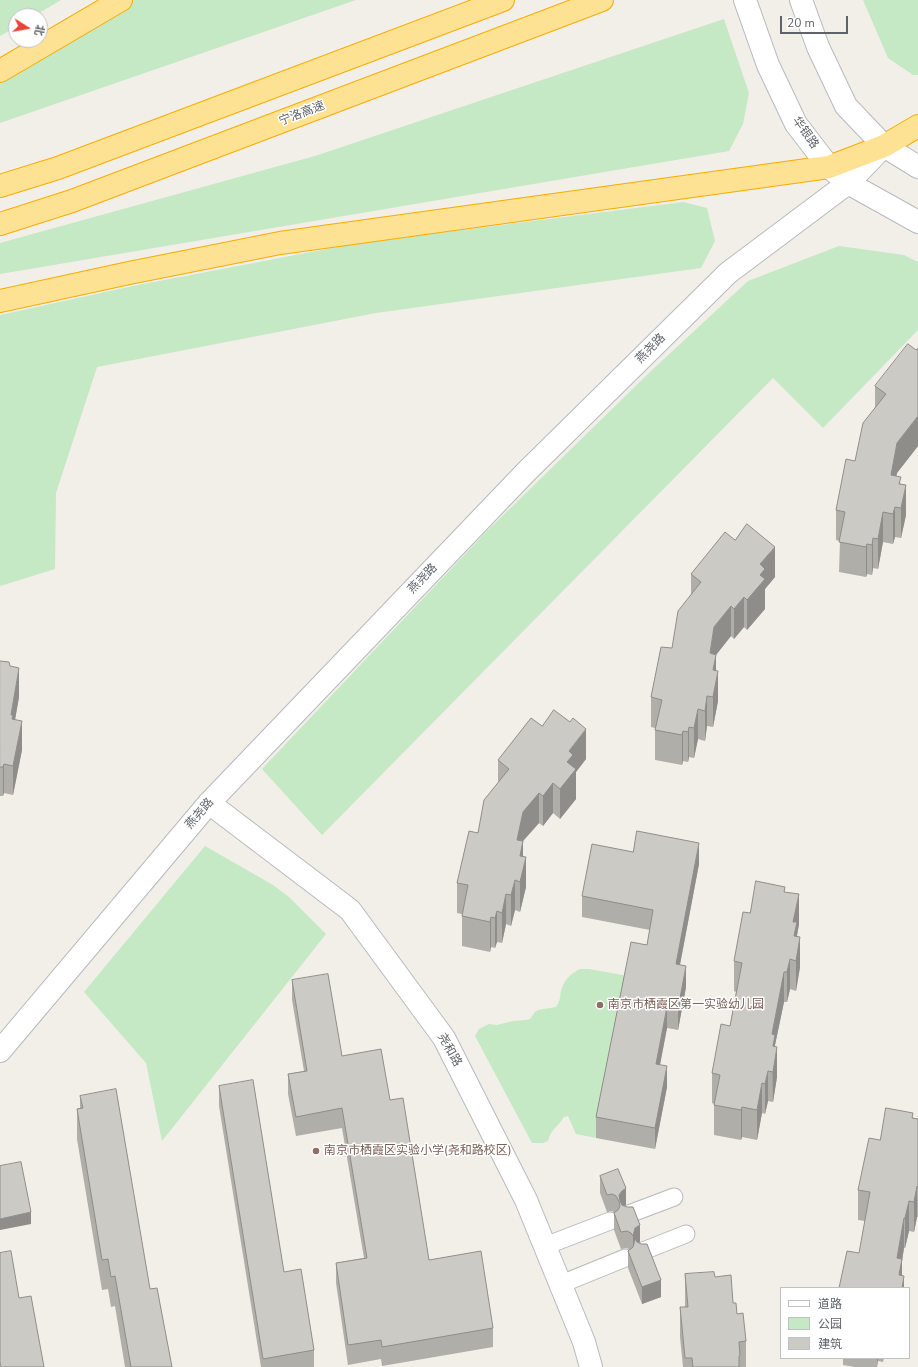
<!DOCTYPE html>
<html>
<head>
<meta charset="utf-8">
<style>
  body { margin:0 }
  #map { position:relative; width:918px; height:1367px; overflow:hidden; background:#f1efe8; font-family:"Nunito Sans","Noto Sans SC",sans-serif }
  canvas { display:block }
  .legend { position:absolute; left:780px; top:1287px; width:130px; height:72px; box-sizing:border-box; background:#fff; border:1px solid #bfc1c3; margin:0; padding:5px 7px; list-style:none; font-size:12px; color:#5f6368 }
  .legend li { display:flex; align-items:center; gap:8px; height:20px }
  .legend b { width:20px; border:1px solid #bfc1c3 }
  .north { position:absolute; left:8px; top:8px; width:40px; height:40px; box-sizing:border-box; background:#fff; border:1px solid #bfc1c3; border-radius:50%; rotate:101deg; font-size:11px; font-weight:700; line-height:16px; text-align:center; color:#5f6368 }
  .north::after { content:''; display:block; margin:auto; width:14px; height:18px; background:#ea4335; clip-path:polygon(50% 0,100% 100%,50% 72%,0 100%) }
  .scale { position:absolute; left:780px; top:16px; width:68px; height:18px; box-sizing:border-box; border:2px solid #5f6368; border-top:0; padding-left:5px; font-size:12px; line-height:14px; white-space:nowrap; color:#5f6368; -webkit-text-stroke:3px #fff; paint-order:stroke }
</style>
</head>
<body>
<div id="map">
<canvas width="918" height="1367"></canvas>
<ul class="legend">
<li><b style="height:5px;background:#fff"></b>道路</li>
<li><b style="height:11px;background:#c5e8c5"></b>公园</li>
<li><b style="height:11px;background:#cccac5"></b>建筑</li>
</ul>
<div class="north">北</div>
<div class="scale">20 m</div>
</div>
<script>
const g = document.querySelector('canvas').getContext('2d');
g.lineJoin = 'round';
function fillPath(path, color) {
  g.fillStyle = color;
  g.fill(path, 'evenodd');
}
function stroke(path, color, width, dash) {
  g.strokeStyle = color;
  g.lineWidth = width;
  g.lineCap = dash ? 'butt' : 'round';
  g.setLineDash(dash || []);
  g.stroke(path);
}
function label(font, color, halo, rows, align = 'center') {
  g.font = font + ' "Nunito Sans","Noto Sans SC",sans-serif';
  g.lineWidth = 3;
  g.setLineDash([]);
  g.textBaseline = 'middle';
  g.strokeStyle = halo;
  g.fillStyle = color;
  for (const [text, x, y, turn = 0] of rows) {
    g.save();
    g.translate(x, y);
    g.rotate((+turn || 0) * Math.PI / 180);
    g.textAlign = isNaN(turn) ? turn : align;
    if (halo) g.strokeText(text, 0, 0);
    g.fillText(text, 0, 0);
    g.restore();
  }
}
const green = new Path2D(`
  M0,0H61L34,16H16V27L0,36Z
  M134,0H356L0,123V76Z
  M863,0H918V75H913L888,58Z
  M724,19L749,93L743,124L729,151L0,274V243L315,156Z
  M683,202L707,208L715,241L701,268L376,313L97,367L56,493L55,569L0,586V315L133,286L353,244Z
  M839,246L904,255L918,262V330L823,428L773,378L322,835L262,769L486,532L650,372L748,281Z
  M205,846L273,885L289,897L326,934L162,1141L146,1063L84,992Z
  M580,969H589L628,976L596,1138L576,1134L568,1116L564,1117C558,1127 551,1129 548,1141L543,1143H532L475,1036L479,1029L489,1024L497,1025L513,1021L526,1020L530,1019L535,1012L538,1010L556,1007C560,1002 560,997 561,991C564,980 570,974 580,969Z`);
const street = new Path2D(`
  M629,1214L674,1197
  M545,1246L610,1221
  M643,1251L686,1234
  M561,1284L625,1258`);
const secondary = new Path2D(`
  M745,0L768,65L796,124L829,167L848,183L918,222
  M801,0L818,47L846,106L884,146L918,167
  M209,803L350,910L444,1038L526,1200L584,1342L591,1367
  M0,1051L209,803L526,472L728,273L848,183L884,146`);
const highway = new Path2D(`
  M0,71L121,0
  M0,186L58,168L503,0
  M0,224L72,201L602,0
  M0,301L129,273L280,243L829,167L884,146L918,126`);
const wall = new Path2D(`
  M918,348V446L897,473L896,476L901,484L906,515L901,538L895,537L893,544L883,542L878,569L873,568L872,575L867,574L866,577L839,572L840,541L836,540V510L855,461L875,407V386L916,350Z
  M691,574L775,577L765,589V609L747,630L744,627L734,639L731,636L716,655V671L718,701L713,727L707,726L705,741L698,739L694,758L689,757L688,762L683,761L682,765L655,760V728L651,727V697L672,648L691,594Z
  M0,661L19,697L15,719L22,750L13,795L4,793L3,796H0Z
  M586,759L576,772V799L560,819L553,813L543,826L539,823L523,841V857L526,887L520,912L515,910L511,926L506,924L502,943L497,942L495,948L491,947L490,952L462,946V914L457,913V883L498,783V760Z
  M699,864L680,965L686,987L678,1030L667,1028L660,1065L667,1087L655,1149L596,1138V1117L647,945L650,930L582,917V896Z
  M785,892L799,924L797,936L800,967L796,991L790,989L787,1002H784L775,1045L777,1077L773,1102L768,1101L765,1114L762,1113L757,1140L742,1137L741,1140L714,1135V1104L712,1103V1073L730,1026L736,992L734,991V961L750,913Z
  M292,980L342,1056L390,1100L429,1260L493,1328V1347L382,1366L381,1359L348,1365L336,1283V1263L364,1258L342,1128L296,1136L288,1094V1074L304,1071L292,1000Z
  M219,1086L284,1272L314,1350V1367H261L219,1106Z
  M80,1096L150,1289L172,1367H125L115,1306L111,1307L108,1289L102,1290L77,1139V1109L80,1108Z
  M913,1118L918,1119V1217H917L914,1232L909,1231L905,1248H904L902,1261V1276L904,1288L865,1221L858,1220V1190L880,1140Z
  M600,1176L626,1205L624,1206L640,1242L638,1243L661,1297L642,1304L628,1268V1251L630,1250L627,1248L621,1249L614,1230V1213H615L612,1211L607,1212L600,1193Z
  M685,1274L715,1277L733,1303L746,1341V1367H683L680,1337V1307H685Z
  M843,1358H884L883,1362L878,1361L877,1367H855L843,1365Z`);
const shadedWall = new Path2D(`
  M918,416V446L897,473L891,505V475L897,443Z
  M906,485V515L901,538V508Z
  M895,507V537L893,544V514Z
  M883,512V542L878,569V539Z
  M873,538V568L872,575V545Z
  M867,544V574L866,577V547Z
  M775,547V577L765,589V609L747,630V600L760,564Z
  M744,597V627L734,639V609Z
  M731,606V636L716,655V681L718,671V701L713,727V697L710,653L714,627Z
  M19,668V697L13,732L11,715Z
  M707,696V726L705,741V711Z
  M698,709V739L694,758V728Z
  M22,721V750L13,795V766Z
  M689,727V757L688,762V732Z
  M586,729V759L576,772V799L560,819V789L567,762L569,751Z
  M683,731V761L682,765V735Z
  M4,764V793L3,796V767Z
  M553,783V813L543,826V796Z
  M539,793V823L523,841V868L526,857V887L520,912V882L517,840L523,812Z
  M699,843V864L676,985V964Z
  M515,880V910L511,926V895Z
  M506,894V924L502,943V913Z
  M799,894V924L797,935V952L794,960L793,922Z
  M497,911V942L495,948V918Z
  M491,917V947L490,952V922Z
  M800,937V967L796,991V961Z
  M790,959V989L787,1002V972Z
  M686,966V987L678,1030V1009Z
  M784,972V1002L775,1045V1058L777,1047V1077L773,1102L772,1034Z
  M667,1007V1028L656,1085V1064Z
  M667,1066V1087L655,1149V1128Z
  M768,1071V1101L765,1114V1084Z
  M762,1083V1113L757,1140V1110Z
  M742,1107V1137L741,1140V1110Z
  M917,1186V1217L914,1232V1202Z
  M626,1188V1205L622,1207L619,1201V1195L622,1191Z
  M909,1201V1231L905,1248V1218Z
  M31,1212V1224L0,1230V1219Z
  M904,1218V1248L902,1261V1288H899L897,1258Z
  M640,1225V1242L635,1245L633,1253V1236L635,1228Z
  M904,1276V1288H902Z
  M661,1280V1297L642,1304V1287Z
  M877,1358H878L877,1367Z`);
const building = new Path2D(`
  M908,344L916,350L918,348V416L897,443L891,475L901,477L899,484L906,485L901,508L895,507L893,514L883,512L878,539L873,538L872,545L867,544L866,547L839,542L845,512L836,510L846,459L855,461L863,423L886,394L875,386Z
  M747,524L775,547L760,564L765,569L760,575L765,579L747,600L744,597L734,609L731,606L714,627L710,653L716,655L713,670L718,671L713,697L707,696L705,711L698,709L694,728L689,727L688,732L683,731L682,735L655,730L662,700L651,697L661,647L672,648L678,611L701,582L691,574L725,532L735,540Z
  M0,661L9,662L10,666L19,668L11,715H13L12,719L22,721L13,766L4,764L3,767H0Z
  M554,710L570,722L573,718L586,729L569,751L573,755L567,762L576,769L560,789L553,783L543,796L539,793L523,812L517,840L523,841L520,856L526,857L520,882L515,880L511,895L506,894L502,913L497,911L495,918L491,917L490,922L462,916L468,885L457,883L469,831L478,833L484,800L509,769L498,760L531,718L542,726Z
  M637,831L699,843L676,964L686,966L678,1009L667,1007L656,1064L667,1066L655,1128L596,1117L631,942L647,945L653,910L582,896L592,844L633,852Z
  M756,881L785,887L784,892L799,894L793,922H797L794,936L800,937L796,961L790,959L787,972H784L772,1034L775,1035L773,1046L777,1047L773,1072L768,1071L765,1084L762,1083L757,1110L742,1107L741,1110L714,1105L720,1075L712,1073L721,1024L730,1026L742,963L734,961L743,912L750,913Z
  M328,974L342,1056L381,1049L390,1100L403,1098L429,1260L481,1251L493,1328L382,1347L381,1340L348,1345L336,1263L367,1258L342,1108L296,1117L288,1074L307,1071L292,980Z
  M253,1080L284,1272L301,1269L314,1350L263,1359L219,1086Z
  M116,1089L150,1289L157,1288L172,1367H131L115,1276L111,1277L108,1259L102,1260L77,1109L83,1108L80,1096Z
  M886,1108L913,1113L912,1118L918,1119V1187L917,1186L914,1202L909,1201L905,1218H904L897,1258L902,1259L899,1275L904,1276L902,1288H839L847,1251L859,1253L870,1192L858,1190L869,1138L880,1140Z
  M21,1162L31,1212L0,1219V1166Z
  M618,1169L626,1188L622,1191L619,1195L620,1201L622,1205L627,1207H633L640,1225L635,1228L633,1236L631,1233L627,1231L621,1232L614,1213L618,1210L620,1206L619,1201L616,1196L612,1194L607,1195L600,1176Z
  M635,1239L637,1242L641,1244H647L661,1280L642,1287L628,1251L633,1247Z
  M11,1251L19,1298L31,1296L44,1367H1L0,1362V1253Z
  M714,1272L715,1277L731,1275L733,1303H736L737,1314L743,1313L746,1341L739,1342L740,1355L739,1356V1367H693L692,1358H685L680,1307H688L685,1274Z`);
const markers = [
  [600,1005,4,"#8d6e63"],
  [316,1151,4,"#8d6e63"]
];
const streetNames = [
  ["宁洛高速",302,114,-21],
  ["华银路",805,133,55],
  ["燕尧路",651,349,-45],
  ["燕尧路",423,579,-46],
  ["燕尧路",200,814,-49],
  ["尧和路",449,1050,61]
];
const educationNames = [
  ["南京市栖霞区第一实验幼儿园",608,1005],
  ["南京市栖霞区实验小学(尧和路校区)",324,1151]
];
fillPath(green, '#c5e8c5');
stroke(street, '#b5b8bc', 19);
stroke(secondary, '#b6babf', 24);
stroke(highway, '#f9ab00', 24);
stroke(street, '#fff', 17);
stroke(secondary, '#fff', 22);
stroke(highway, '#fde293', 22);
fillPath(wall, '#afaea9');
fillPath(shadedWall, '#8f8d8a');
fillPath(building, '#cccac5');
stroke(building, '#8f8d8a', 1);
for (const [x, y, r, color] of markers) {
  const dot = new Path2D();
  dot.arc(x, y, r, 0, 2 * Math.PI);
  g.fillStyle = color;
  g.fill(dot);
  stroke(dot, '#fff', 1.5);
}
label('12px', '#5f6368', '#fff', streetNames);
label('12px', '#785e54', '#fff', educationNames, 'left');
</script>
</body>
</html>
